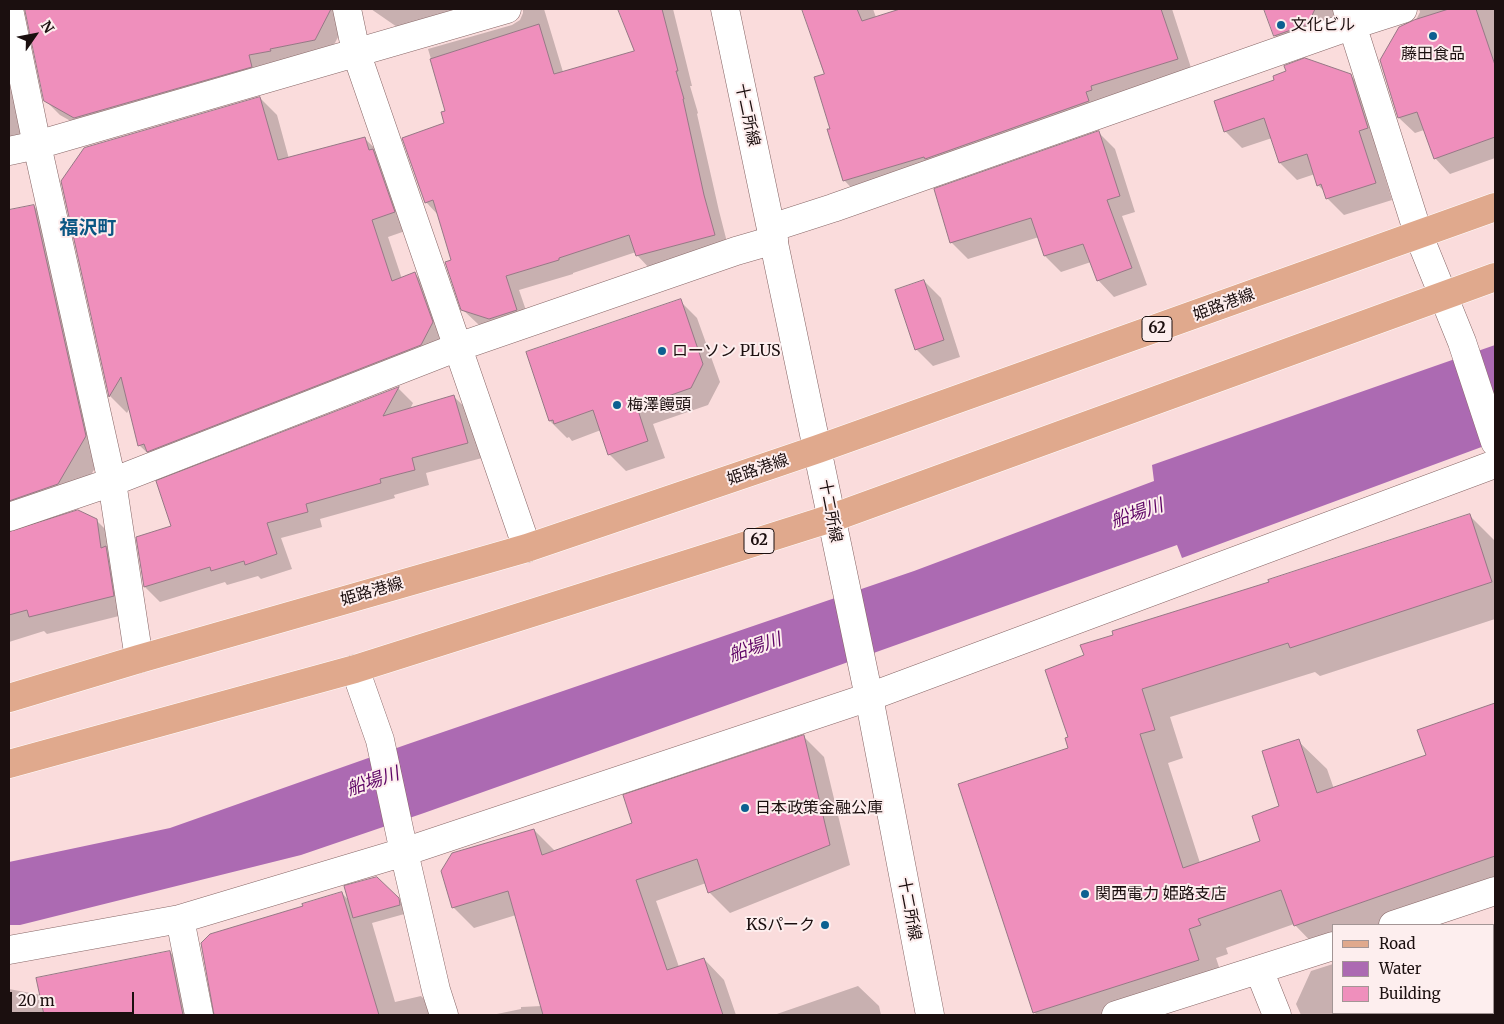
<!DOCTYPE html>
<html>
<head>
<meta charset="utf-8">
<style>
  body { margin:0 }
  #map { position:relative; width:1504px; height:1024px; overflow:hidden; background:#fadcdc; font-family:Merriweather,serif }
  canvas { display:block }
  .frame { position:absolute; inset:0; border:10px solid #1b0f0f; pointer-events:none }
  .legend { position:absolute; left:1332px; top:924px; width:162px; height:90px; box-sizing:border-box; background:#fdeeee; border:1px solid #a39595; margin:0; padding:6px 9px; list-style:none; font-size:15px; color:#1b0f0f }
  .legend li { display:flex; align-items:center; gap:10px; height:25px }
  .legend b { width:25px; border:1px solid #a39595 }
  .north { position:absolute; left:10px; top:10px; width:50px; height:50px; -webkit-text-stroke:4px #fdeeee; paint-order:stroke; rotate:57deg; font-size:14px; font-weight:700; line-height:20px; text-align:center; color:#1b0f0f }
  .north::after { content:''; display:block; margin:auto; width:18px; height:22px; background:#1b0f0f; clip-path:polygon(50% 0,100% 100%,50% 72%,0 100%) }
  .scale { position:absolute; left:10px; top:992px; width:124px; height:22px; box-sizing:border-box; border:2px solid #1b0f0f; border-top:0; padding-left:6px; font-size:15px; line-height:18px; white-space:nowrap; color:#1b0f0f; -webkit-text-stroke:4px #fdeeee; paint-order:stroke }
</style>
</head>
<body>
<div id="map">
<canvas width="1504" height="1024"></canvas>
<div class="frame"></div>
<ul class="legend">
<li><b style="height:6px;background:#e0a98d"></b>Road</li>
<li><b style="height:14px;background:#ac6ab2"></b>Water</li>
<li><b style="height:14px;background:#ef8fbc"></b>Building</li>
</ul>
<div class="north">N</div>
<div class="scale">20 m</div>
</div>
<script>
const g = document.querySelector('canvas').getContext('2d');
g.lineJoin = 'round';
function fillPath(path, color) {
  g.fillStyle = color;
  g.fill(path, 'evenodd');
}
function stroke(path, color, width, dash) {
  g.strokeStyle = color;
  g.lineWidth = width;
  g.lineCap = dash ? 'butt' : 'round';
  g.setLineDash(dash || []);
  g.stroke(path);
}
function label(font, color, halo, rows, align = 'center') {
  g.font = font + ' Merriweather,"Noto Sans JP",serif';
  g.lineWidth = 4;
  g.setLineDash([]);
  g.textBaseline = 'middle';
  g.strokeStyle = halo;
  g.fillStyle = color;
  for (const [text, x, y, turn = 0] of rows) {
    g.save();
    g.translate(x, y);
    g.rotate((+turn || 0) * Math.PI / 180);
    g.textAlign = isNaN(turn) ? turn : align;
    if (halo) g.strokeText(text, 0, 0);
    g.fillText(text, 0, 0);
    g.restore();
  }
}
const water = new Path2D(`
  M1495,345V442L1182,558L1177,545L424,813L301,855L20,925H9V862L170,828L408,744L914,571L1154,481L1152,465Z`);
const shadow = new Path2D(`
  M25,9H353L329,54L90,132L60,115L45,100Z
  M371,9H516L400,29Z
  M523,9H544L563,72L636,52L620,9H673L692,86H690L698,113L697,114L719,211L729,250L651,270L637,255L636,252L573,273V274L519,290L531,325L504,333L478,324L462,309L453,260L439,216L426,202L447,112L428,49L512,25L520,20L523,13Z
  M803,9H873L882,34L959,9H1172L1193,74L859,196L844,180L831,129L825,74Z
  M1265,9H1336L1324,39L1290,51L1275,36Z
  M1409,9H1495V158L1450,174L1435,158L1424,130L1415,133L1399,118L1416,20L1420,12L1419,9Z
  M9,25L32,124L9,148Z
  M1350,75L1368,92L1385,145L1376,148L1392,200L1344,215L1327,198L1325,192L1318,185L1315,174L1297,180L1280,163L1272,138L1242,148L1225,131Z
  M260,98L277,115L289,159L364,138L382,155L411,229L388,237L402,279L415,274L432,291L449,340L157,462L139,445L130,407L127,413L110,396L62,182Z
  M1098,132L1115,149L1135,212L1122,216L1147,285L1114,297L1098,280L1091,262L1061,272L1045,256L1039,237L968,259L951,242Z
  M34,206L52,224L103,455L75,501L14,525L11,533L96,520L114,538L131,613L47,634L44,631L9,642V211Z
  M924,281L941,298L960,357L933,366L916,349Z
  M680,301L697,318L720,382L708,405L653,424L665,458L626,471L609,454L601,430L572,441L569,437L567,438L550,421Z
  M398,388L413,403L410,409L453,396L469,411L482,458L426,473L429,485L394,495L395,498L320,519L322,527L281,538L292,569L261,579L258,576L227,585L225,582L160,602L145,587L172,527L158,482Z
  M1470,516L1495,541V619L1320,676L1315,672L1170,717L1183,758L1168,763L1200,863L1262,842L1280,807L1298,741L1327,769L1334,789L1428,756L1418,730L1495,704V894L1406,925H1333V951L1323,954L1294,924L1226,948L1228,954L1216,958L1226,988L1142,1015H1037L1034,1012L1069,749L1270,583Z
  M804,737L824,757L850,865L730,913L709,892L706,883L656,901L679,967L704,959L724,980L736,1015H492L521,1009V1007L542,1006L516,915L474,928L453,907L534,830L555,851L634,824Z
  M377,878L407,908L408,913L372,923L395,1002L421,996L440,1015H215L216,1012L305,907L342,893L350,902Z
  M1495,927V1015H1301L1296,1004L1311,971L1333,964V1013H1493V928Z
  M170,952L200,982L206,1015H9V989L41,995Z
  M858,986L879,1006L881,1015H774Z`);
const building = new Path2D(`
  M25,9H331L315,40L270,49L271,51L249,55L252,67L74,118L44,101Z
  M618,9H662L678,71H676L684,99H683L704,195L715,235L636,256L629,235L559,258V260L506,276L517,310L489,319L461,310L445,262L451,260L433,200L425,203L402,138L444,123L441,112L445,111L430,59L539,24L554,74L634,51Z
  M802,9H857L862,21L900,9H1161L1178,59L1091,86L1092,90L1086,92L1089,101L925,159L924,157L843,181L827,129H830L814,77L824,74Z
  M1264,9H1315L1308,24L1274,36Z
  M1449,9H1476L1495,65V137L1434,159L1417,112L1398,118L1380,60L1399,27L1414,20Z
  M1305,58L1351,74L1368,128L1359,131L1376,183L1326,199L1321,184L1317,186L1307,154L1279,163L1264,118L1224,132L1214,101L1274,80L1273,76L1286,71L1284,66Z
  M260,97L278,160L365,137L369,150L373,149L395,212L372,220L392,281L415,272L433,322L421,345L147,452L144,444L138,446L121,377L109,397L61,181L84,148Z
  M1099,131L1120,196L1107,200L1132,268L1097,281L1083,244L1044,256L1031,218L950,243L934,189Z
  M34,205L86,436L58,484L9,501V210Z
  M924,280L944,340L915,350L895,290Z
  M681,299L703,364L691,388L637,407L648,441L608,455L593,410L554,424L553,420L549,421L526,352Z
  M399,387L383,416L454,395L468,443L412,458L415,470L380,479L381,483L306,504L308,512L267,523L277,554L245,565L244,561L211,571L210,567L144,587L136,537L171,526L156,481Z
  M78,510L97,519L101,548L106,546L114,596L29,617L27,610L9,615V532Z
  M1470,514L1492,582L1290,648L1288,643L1142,689L1155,730L1140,734L1183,868L1260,841L1252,816L1279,806L1262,751L1299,739L1317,793L1426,755L1417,730L1495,703V856L1294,926L1281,890L1198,919L1201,925L1189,929L1199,960L1033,1013L958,784L1068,748L1065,738L1068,737L1045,670L1084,655L1080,645L1113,635L1112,631L1269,582L1268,580Z
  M804,735L830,845L708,893L697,859L636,880L667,970L704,958L723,1015H543L508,891L452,908L441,871L452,853L534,829L542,855L632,823L623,795Z
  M377,877L399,898L400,905L353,918L344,886Z
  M342,892L379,1015H214L201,943L210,934L303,906L302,904Z
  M170,951L183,1015H44L36,978Z`);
const street = new Path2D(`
  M347,9L356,52L527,548
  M1347,9L1419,236L1462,342L1495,442
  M37,145L112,482L139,659
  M9,151L37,145L507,9
  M771,228L833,208L1353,25L1403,9
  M9,517L112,482L458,347L736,251L774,240
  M355,669L380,740L404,852L436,990L444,1015
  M180,919L199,1015
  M1393,925L1495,891
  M9,950L180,919L404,852L869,697L1495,464
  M1259,970L1277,1015
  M1116,1015L1333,946`);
const secondary = new Path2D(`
  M9,9L37,145
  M725,9L869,697L930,1015`);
const primary = new Path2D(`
  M9,698L139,659L527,548L818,449L1495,207
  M9,764L355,669L832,518L1495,277`);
const markers = [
  [1281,25,5,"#0c6091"],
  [1433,36,5,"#0c6091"],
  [662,351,5,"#0c6091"],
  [617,405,5,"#0c6091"],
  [745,808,5,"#0c6091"],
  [1085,894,5,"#0c6091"],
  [825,925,5,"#0c6091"]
];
const shields = [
  [1157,329,30],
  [759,541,30]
];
const shieldNames = [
  ["62",1157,329],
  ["62",759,541]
];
const poiNames = [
  ["文化ビル",1291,25],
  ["藤田食品",1433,54,"center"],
  ["ローソン PLUS",672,351],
  ["梅澤饅頭",627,405],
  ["日本政策金融公庫",755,808],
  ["関西電力 姫路支店",1095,894],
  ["KSパーク",815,925,"right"]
];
const streetNames = [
  ["十二所線",747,115,78],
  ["姫路港線",1224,305,-20],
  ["姫路港線",758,470,-19],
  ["十二所線",830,511,79],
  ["姫路港線",372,592,-16],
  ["十二所線",909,909,79]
];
const waterNames = [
  ["船場川",1137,514,-19],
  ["船場川",755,648,-19],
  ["船場川",373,782,-19]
];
const quarterNames = [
  ["福沢町",88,229]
];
fillPath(water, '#ac6ab2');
fillPath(shadow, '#0003');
fillPath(building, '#ef8fbc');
stroke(building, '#967885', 1);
stroke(street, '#876767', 29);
stroke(secondary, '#876767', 29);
stroke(primary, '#fff', 29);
stroke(street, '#fff', 28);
stroke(secondary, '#fff', 28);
stroke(primary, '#e0a98d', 28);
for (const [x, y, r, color] of markers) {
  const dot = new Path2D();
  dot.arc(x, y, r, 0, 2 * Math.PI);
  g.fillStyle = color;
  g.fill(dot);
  stroke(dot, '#fdeeee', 2);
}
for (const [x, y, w] of shields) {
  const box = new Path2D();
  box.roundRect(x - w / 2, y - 12.5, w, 25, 4);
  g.fillStyle = '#fdeeee';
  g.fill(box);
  stroke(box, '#1b0f0f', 1);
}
label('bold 15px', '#1b0f0f', null, shieldNames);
label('16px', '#1b0f0f', '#fdeeee', poiNames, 'left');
label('16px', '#1b0f0f', '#fdeeee', streetNames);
label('italic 18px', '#5d0365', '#fdeeee', waterNames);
label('bold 19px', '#0a5683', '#fdeeee', quarterNames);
</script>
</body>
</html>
